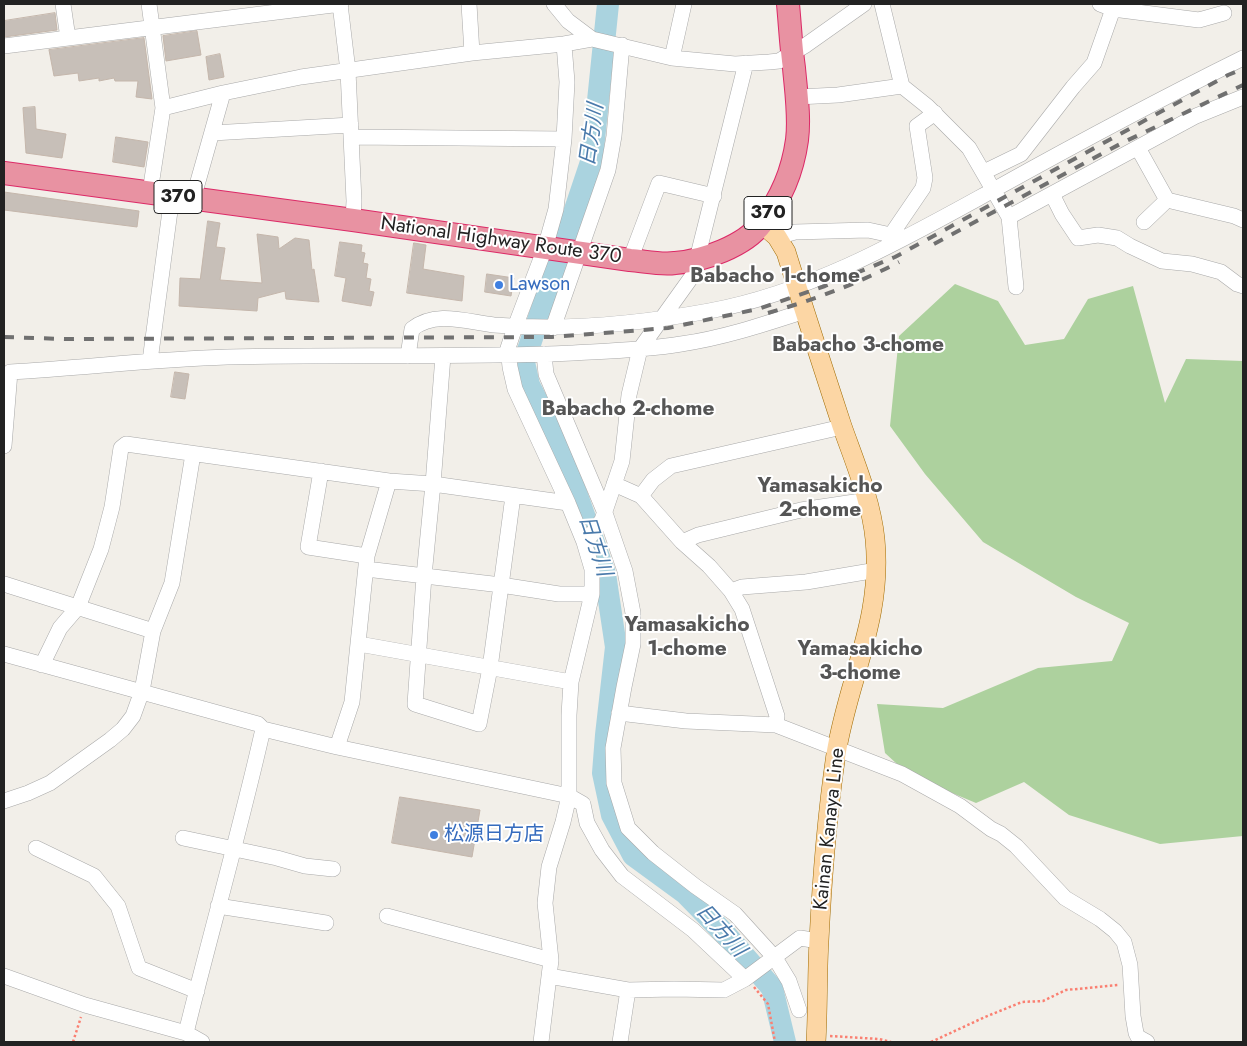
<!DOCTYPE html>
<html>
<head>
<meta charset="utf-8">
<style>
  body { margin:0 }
  #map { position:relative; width:1247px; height:1046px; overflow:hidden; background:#f2efe9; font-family:Jost,sans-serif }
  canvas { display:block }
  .frame { position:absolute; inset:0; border:5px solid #222; pointer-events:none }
</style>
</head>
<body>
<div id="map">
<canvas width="1247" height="1046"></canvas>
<div class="frame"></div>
</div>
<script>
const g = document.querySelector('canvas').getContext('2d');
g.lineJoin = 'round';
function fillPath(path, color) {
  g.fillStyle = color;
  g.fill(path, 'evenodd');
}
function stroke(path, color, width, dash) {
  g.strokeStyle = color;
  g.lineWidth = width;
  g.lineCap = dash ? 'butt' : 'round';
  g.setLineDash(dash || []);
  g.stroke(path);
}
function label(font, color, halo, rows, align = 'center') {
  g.font = font + ' Jost,"Noto Sans JP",sans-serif';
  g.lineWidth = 4;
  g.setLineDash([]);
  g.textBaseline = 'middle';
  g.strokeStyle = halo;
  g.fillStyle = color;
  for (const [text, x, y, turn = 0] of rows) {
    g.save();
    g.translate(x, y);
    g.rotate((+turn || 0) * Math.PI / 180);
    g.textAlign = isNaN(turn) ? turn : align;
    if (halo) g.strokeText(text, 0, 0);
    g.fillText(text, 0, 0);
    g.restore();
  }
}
const forest = new Path2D(`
  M955,284L998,301L1025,345L1064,339L1088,299L1133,286L1165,403L1186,359L1243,361V836L1160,844L1069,815L1024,782L976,803L909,775L885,753L877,704L943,708L1038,668L1112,661L1129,623L1076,597L983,542L925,474L890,426L899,336Z`);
const river = new Path2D(`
  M608,4L592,159L524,362L529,385L558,442L605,574L616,647L606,735L603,773L612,815L633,855L685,893L727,936L772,988L785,1042`);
const building = new Path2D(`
  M55,13L57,30L4,37V21Z
  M197,31L201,55L166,61L163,36Z
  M144,38L152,99L136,97L138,81H115L114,78L99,81V78L79,81L78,73L54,76L49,50Z
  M220,54L224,77L209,80L206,57Z
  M35,107L36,129L66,134L62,158L26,153L23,108Z
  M116,137L148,142L144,167L113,162Z
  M4,192L139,211L137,227L4,210Z
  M208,221L220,223L216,247L225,248L220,280L262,283L257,234L278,237L279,249L295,238L309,240L312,270L314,269L319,302L286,299L285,291L258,298L257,311L179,306L180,278L200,279Z
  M340,242L362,245L361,252L365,253L363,263L368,264L366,278L371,279L369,291L374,292L371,306L342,301L346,278L335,276Z
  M414,243L426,245L423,269L464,276L462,301L407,293Z
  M487,274L514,278L511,296L485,292Z
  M175,372L189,374L185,399L171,397Z
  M400,797L480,810L472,857L392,843Z`);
const path = new Path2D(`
  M754,987L768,1004L775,1042
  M830,1036L879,1039L891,1042
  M73,1042L81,1017
  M931,1042L985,1017L1022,1002L1043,1001L1066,990L1118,985`);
const minor = new Path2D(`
  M63,4L68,38
  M149,4L163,108
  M340,4L348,71L354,201L353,220
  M469,4L472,53
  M554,4L568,21L592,39
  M882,4L902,86L927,106L969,148L1009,217L1016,287
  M1100,4L1113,9L1199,20L1224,13
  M564,44L567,82L564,139L556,209L545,248L515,327L508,348L510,367L515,389L568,503
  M4,46L341,4
  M672,58L684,4
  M797,97L838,95L902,86
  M212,133L351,125
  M351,137L564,139
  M1138,148L1167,200L1234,216L1243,220
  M984,172L1021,154L1073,87L1094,63L1113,9
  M150,192L163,108L223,93L301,77L472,53L564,44L592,39L672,58L735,64L769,62L779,61L806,45L864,4
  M1052,194L1062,214L1078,238L1098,235L1117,238L1130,246L1162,261L1192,264L1221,272L1237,284L1243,286
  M193,199L223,93
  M1009,217L1196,116L1243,97
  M1144,222L1167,200
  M891,235L923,188L925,178L917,126L935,113
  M777,237L795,232L868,230L891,235
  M630,260L659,183L714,196
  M553,328L608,170L614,136L622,45
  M544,354L546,374L605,513L625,571L633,613V644L624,687L613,748L614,783L628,828L653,853L695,886L735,914L775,958L789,981L799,1010
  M408,356L412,329C436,310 467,322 494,325C567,331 638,324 709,311C813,292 906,238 997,188C1078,143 1160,99 1243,58
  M443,356L433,484L424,576L415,704L479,724L490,668L513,496
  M150,361L172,196
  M4,446L10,372C83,368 154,359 227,357C342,354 458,358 573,353C609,351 645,350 681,344C723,338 765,324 805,311
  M321,471L308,547L367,556
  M614,484L641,496L682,542L709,566L731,591L742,609L777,716L776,725
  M641,496L653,480L671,466L842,427
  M584,542L589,538L602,520L622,461L629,395L640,349L693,275L746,63
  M682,542L698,535L801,510L868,500
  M366,569L501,585L559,594H592
  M4,584L153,631
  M731,591L742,587L806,582L877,570
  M359,644L571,682
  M4,654L258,724L263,729L337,747L569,796L583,804L587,823L602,850L622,876L693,930L745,979
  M42,665L60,628L78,607L101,549L112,507L121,448L126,444L389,481L433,484L568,503L584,542L592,569V594L571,682L569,715V796L563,822L549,867L545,903L551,960L541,1042
  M619,713L686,721L776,725L902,774L960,806L991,829L1001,834L1016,846L1065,898L1100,919L1115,931L1124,942L1130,965L1133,1016L1136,1033L1138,1037L1147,1042
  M337,747L352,702L367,556L389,481
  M4,801L28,793L50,783L110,740L123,729L133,716L142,691L153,631L172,583L193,454
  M183,838L277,858L305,866L333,869
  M36,848L94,876L118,906L139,968L197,991
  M218,906L326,923
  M387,916L551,960
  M4,976L85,1005L186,1033L202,1042
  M549,976L628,990L620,1042
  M628,990L674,989L724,990L745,979L800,938L819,941
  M186,1033C211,931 240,831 263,729`);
const major = new Path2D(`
  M762,224L777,237L786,252C804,310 823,368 842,426C855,463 871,500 875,539C883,619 848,679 836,754C827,816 822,878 819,941C817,974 818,1008 816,1042`);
const highway = new Path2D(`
  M4,173L353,220L630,260C644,261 660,265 675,263C703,261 745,246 762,223C781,199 793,169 797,140C800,117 796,91 794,68C791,47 790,25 788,4`);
const rail = new Path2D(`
  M934,244L1122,143L1243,85
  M768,313C813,300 857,284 899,262
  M4,337L65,339L552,337L668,328L758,309L825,286L895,257L1228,75L1243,69`);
const markers = [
  [499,285,5,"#3f7fe0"],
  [434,835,5,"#3f7fe0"]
];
const shields = [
  [178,197,48],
  [768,213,48]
];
const shieldNames = [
  ["370",178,197],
  ["370",768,213]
];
const streetNames = [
  ["National Highway Route 370",501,241,8],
  ["Kainan Kanaya Line",830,829,-84]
];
const shopNames = [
  ["Lawson",509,285],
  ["松源日方店",444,835]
];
const waterNames = [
  ["日方川",593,135,-82],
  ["日方川",594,546,72],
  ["日方川",720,931,48]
];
const neighbourhoodNames = [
  ["Babacho 1-chome",775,277],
  ["Babacho 3-chome",858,346],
  ["Babacho 2-chome",628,410],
  ["Yamasakicho",820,487],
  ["2-chome",820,511],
  ["Yamasakicho",687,626],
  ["1-chome",687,650],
  ["Yamasakicho",860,650],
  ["3-chome",860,674]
];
fillPath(forest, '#add19e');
stroke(river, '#aad3df', 22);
fillPath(building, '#c7bfb8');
stroke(building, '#c4b6ab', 1);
stroke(minor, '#a9a9a9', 16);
stroke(major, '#a06b00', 20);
stroke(highway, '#dc2a67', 24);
stroke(path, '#fa8072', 2.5, [2.5, 2.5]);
stroke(minor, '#fff', 15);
stroke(major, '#fcd6a4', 19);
stroke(highway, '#e892a2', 22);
stroke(rail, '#707070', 4, [10, 10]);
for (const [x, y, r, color] of markers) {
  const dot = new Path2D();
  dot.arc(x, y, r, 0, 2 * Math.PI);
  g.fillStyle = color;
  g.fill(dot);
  stroke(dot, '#fff', 2);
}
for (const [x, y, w] of shields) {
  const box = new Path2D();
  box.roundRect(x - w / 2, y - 16.5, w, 33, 4);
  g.fillStyle = '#fff';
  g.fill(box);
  stroke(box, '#222', 1);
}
label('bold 19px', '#222', null, shieldNames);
label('20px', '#222', '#fff', streetNames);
label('20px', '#366cbe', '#fff', shopNames, 'left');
label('italic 21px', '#4a7aab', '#fff', waterNames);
label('bold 21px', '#555', '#fff', neighbourhoodNames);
</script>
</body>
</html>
